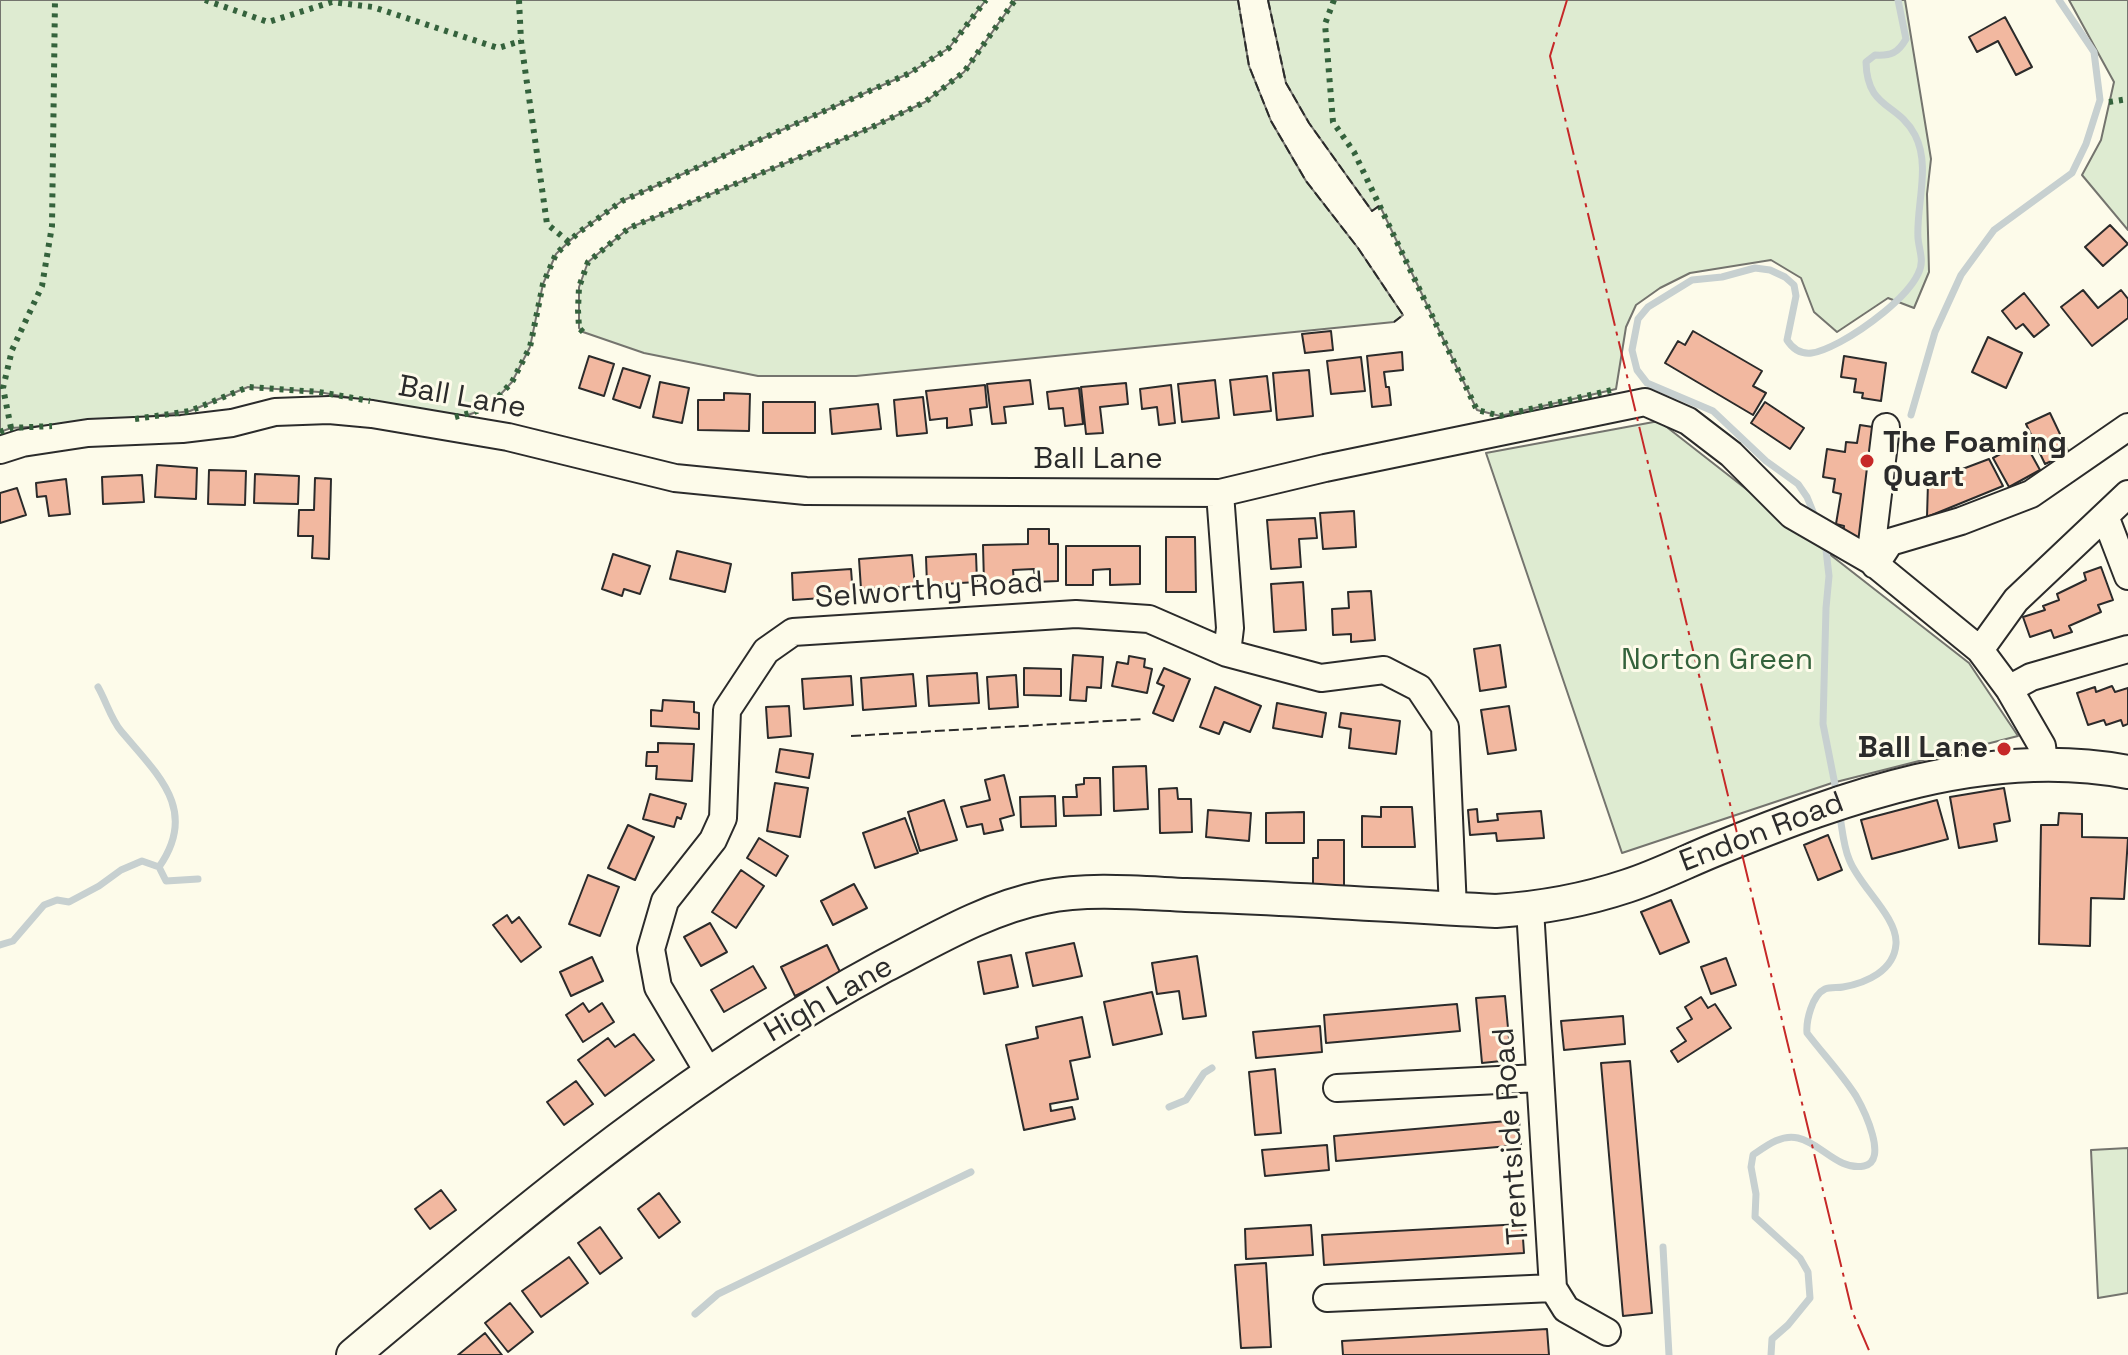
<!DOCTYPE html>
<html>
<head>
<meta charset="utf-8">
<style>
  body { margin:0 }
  canvas { display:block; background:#fdfbea }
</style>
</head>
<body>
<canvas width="2128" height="1355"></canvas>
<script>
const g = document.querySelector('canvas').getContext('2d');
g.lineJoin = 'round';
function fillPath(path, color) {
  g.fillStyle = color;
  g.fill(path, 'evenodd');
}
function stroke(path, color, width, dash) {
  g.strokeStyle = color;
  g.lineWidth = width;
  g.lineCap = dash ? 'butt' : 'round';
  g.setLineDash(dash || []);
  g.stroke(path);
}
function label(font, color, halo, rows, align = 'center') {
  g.font = font + ' "Space Grotesk",sans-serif';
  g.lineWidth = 6;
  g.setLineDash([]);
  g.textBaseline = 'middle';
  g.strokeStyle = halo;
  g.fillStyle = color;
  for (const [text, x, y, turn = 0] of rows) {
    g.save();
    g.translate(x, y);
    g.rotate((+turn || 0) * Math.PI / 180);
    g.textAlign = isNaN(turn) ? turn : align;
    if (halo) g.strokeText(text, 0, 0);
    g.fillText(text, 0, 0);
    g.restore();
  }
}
const green = new Path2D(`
  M0,0H986L949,48L910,73L622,201L578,233L556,254L543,284L530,347L512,382L488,408L459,418L319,392L248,387L190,411L110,422L11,428L0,432Z
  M1015,0H1238L1249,66L1271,121L1306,181L1358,248L1403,315L1394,322L856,376H758L644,353L583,332L579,328V287L588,262L629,228L870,128L925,102L964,72Z
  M1268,0H1905L1931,159L1927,194L1929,272L1914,308L1888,298L1837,332L1814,312L1801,278L1771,260L1690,273L1660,288L1636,305L1626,327L1616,389L1500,416L1477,410L1380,206L1372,211L1309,123L1286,83Z
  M2069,0H2128V230L2082,175L2101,140L2114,82Z
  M1659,421L1969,663L2018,736L1832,783L1622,853L1486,453Z
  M2128,1148V1293L2098,1298L2091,1150Z`);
const stream = new Path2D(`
  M1911,415L1935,332L1961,275L1994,230L2072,173L2086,144L2100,100L2094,52L2059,0
  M1816,519L1807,497L1798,484L1766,461L1713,411L1647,383L1637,370L1632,350L1638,319L1648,307L1692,280L1722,277L1755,268L1770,270L1785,277L1794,285L1796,296L1787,340C1801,362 1821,352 1840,342C1864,329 1906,299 1918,274C1925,261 1919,251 1918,238C1916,205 1931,166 1915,135C1898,102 1867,110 1866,62L1875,55C1891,56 1898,53 1906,39L1898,0
  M1825,541L1829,576L1826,608L1823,724L1837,795
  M98,687C106,701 111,719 121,731C158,775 199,810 159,867
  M0,945L13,941L44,905L57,900L69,902L99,886L121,870L142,861L159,867L166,881L198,879
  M1169,1107L1186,1100L1204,1073L1212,1068
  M1663,1247L1669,1355
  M695,1314L718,1294L971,1172
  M1771,1355L1772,1339L1788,1325L1810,1298L1808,1272L1800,1258L1755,1217L1756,1194L1751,1167L1753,1155C1766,1146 1781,1134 1798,1138C1821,1143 1838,1171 1864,1166C1889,1161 1864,1110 1856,1096C1842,1074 1823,1054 1807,1033C1806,1021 1812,995 1825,989C1830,987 1838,988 1843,987C1866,983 1894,971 1896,944C1898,917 1858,885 1849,859C1843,845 1842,826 1839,811`);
const building = new Path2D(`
  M2005,17L2032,67L2016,75L1998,41L1977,52L1969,37Z
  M2110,225L2128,244L2103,266L2085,247Z
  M2083,290L2098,308L2121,290L2128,299V318L2092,346L2061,307Z
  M2024,293L2049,325L2034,337L2023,324L2016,329L2002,311Z
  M1331,331L1333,350L1305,353L1302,334Z
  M1693,331L1762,371L1753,386L1766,393L1753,415L1665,363L1678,341L1685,345Z
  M1988,337L2022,353L2006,388L1972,372Z
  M1402,352L1403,370L1384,372L1386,387H1389L1391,405L1372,407L1367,356Z
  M589,356L614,364L604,396L579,388Z
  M1844,356L1886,363L1881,401L1862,398L1863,393L1854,392L1856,379L1841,377Z
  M1361,357L1365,391L1331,394L1327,361Z
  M623,368L650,376L640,408L613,399Z
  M1309,370L1313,416L1277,420L1273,373Z
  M1267,376L1271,411L1234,415L1230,380Z
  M1030,380L1033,404L1004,407L1006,423L992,424L987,384Z
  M1215,380L1219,418L1182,422L1178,384Z
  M660,382L689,388L682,423L653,417Z
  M1126,383L1128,404L1100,407L1103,433L1086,434L1081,387Z
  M985,385L987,407L970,409L972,425L947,428V418L930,420L926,391Z
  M1171,385L1175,423L1159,425L1157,407L1142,409L1140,389Z
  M1079,388L1083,424L1065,426L1063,408L1049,409L1047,392Z
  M724,393L750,394L749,431L698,430V400H724Z
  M923,397L927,433L897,436L894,400Z
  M763,402H815V433H763Z
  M1765,402L1804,428L1790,449L1751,423Z
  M878,404L881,429L832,434L830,409Z
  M2050,413L2069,453L2045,464L2026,424Z
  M1860,425L1879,428L1863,538L1843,535L1844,526L1836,524L1841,494L1833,492L1835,479L1823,477L1827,449L1845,452L1846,442L1857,443Z
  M2024,441L2040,470L2009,487L1993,458Z
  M1989,459L2003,486L1927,517L1928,482Z
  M157,465L197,468L196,499L155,497Z
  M209,470L246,471L245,505L208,504Z
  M255,474L299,476L298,504L254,503Z
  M142,475L144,502L103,504L102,477Z
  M315,478L331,479L329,559L312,558L313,536H298L299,510H314Z
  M66,479L70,514L49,516L46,496L37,497L36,483Z
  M17,488L26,515L0,523V493Z
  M1354,511L1356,547L1323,549L1320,513Z
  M1315,518L1317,538L1299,539L1301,567L1271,569L1267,520Z
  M1028,529H1049V544H1058V581L1035,582L1034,569L1013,570L1014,582L984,583L983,545L1028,544Z
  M1166,537H1195L1196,592H1166Z
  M1066,546H1140V584L1110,585V569L1093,570V585H1066Z
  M677,551L731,564L725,592L670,579Z
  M613,554L650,566L640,594L624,589L622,596L602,589Z
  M976,554L977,582L927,585L926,557Z
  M912,555L915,586L861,589L859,559Z
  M2101,567L2113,600L2098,605L2101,612L2069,626L2072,632L2054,638L2051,630L2030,637L2023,617L2045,610L2043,606L2059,600L2057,594L2086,580L2084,573Z
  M851,569L853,596L793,600L792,573Z
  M1303,582L1306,630L1274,632L1271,584Z
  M1371,591L1375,640L1351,642V634L1333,635L1332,609L1349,608L1348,592Z
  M1500,645L1506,687L1480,691L1474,649Z
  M1073,655L1103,657L1101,688L1087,687L1086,701L1070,700Z
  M1129,656L1145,659L1144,667L1152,669L1147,693L1112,686L1117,662L1128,664Z
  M1024,668L1061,669V696L1024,695Z
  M1164,668L1190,679L1173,721L1153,713L1164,686L1157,683Z
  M977,673L979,703L929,706L927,676Z
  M913,674L916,706L863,710L861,678Z
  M1016,675L1018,707L989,709L987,677Z
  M851,676L853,705L804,709L802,679Z
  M2112,686L2115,692L2128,688V724L2123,726L2121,720L2106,725L2104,720L2088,725L2077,693L2095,687L2096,692Z
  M1215,687L1261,706L1250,732L1224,722L1219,734L1200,727Z
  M663,700L694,702V712L699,713V729L651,726V710L662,711Z
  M1277,703L1326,713L1322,737L1273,728Z
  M789,706L791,736L768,738L766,707Z
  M1509,706L1516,750L1488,754L1481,710Z
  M1341,713L1400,721L1396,754L1349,748L1351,729L1339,727Z
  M658,743L694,744L692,781L656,779L657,766H646L647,752H658Z
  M780,749L813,754L809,778L776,772Z
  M1146,766L1148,809L1114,811L1113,767Z
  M1004,775L1014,815L1000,819L1003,830L984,834L982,824L967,827L961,807L990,800L985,780Z
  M1084,778H1100L1101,815L1064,816L1063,797H1077L1076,785L1084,784Z
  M775,783L808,788L800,837L767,831Z
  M1177,788L1178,799H1191L1192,832L1160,833L1159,789Z
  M2004,788L2010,821L1994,824L1997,841L1959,848L1950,797Z
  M650,794L686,804L681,819L677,817L674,827L643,819Z
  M1055,796L1056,826L1021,827L1020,797Z
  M944,800L957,840L920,851L908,812Z
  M1937,800L1948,839L1872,859L1861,820Z
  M1381,807H1412L1415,847H1362V816L1381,817Z
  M1477,809L1478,822L1498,820L1497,814L1541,811L1544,838L1497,841L1496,833L1470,835L1468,810Z
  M1208,810L1251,813L1249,841L1206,837Z
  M1304,812V843H1266V813Z
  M2059,813L2082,814V837L2128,838L2124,899L2091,898L2090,946L2039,944L2041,825H2058Z
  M905,818L918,853L875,868L863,833Z
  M628,825L654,837L635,880L608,868Z
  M1828,835L1842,870L1818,880L1804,845Z
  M759,838L788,856L776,876L747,858Z
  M1318,840H1344V886H1313V858H1318Z
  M741,870L764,886L736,928L712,912Z
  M588,875L619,887L600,936L569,924Z
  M854,884L867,908L833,925L821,901Z
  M1671,900L1689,942L1660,954L1641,912Z
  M507,915L512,923L519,917L541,947L521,962L493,925Z
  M710,923L727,952L701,966L684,937Z
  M1074,943L1082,976L1033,986L1026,953Z
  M827,945L841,974L795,996L781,967Z
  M1011,955L1018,987L984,994L978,962Z
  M1197,956L1206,1016L1183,1019L1179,991L1157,994L1152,963Z
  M592,957L603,981L571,996L560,972Z
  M1726,958L1736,985L1711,994L1701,967Z
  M753,966L766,988L724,1012L711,990Z
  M1152,992L1162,1034L1113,1045L1104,1002Z
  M1505,996L1511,1060L1482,1063L1476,998Z
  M1701,997L1708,1008L1715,1004L1731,1028L1678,1062L1671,1051L1686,1041L1677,1028L1692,1019L1685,1007Z
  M583,1003L589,1012L602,1003L614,1022L583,1042L566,1015Z
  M1457,1004L1460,1031L1326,1043L1324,1015Z
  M1623,1016L1625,1044L1564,1050L1561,1021Z
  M1082,1017L1090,1057L1070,1061L1078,1099L1050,1104L1051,1111L1072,1107L1075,1119L1024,1130L1006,1045L1038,1038L1036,1027Z
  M1320,1026L1322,1052L1256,1058L1253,1032Z
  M634,1034L654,1060L605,1096L578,1060L608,1038L615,1047Z
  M1630,1061L1652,1313L1623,1316L1601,1063Z
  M1275,1069L1281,1133L1255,1135L1249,1072Z
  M576,1081L593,1104L564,1125L547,1102Z
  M1519,1120L1521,1145L1336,1161L1334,1136Z
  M1327,1145L1329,1170L1265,1176L1262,1150Z
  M441,1190L456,1210L430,1229L415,1209Z
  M659,1193L680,1222L659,1238L638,1209Z
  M1522,1224L1524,1253L1324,1265L1322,1235Z
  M1311,1225L1313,1255L1246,1259L1245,1229Z
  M600,1227L622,1258L600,1274L578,1243Z
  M569,1257L588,1283L541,1317L522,1291Z
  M1266,1263L1271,1347L1241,1348L1235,1265Z
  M510,1303L533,1332L508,1352L485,1323Z
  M1547,1329L1549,1355H1343L1342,1341Z
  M485,1333L502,1355H458Z`);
const minor = new Path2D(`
  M0,450L22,443L88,433L182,429L232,423L275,412L329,410L372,414L508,437L675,478L806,491L1220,493L1325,468L1645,402L1688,421L1731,454L1792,515L1870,560L1980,650L2009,689L2042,746L2044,764
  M1220,493L1230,628L1227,653
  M2105,516L2128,576
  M1870,560L1886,427
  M1875,565L1890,542L1961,521L2031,494L2128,427
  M1980,650L2016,600L2128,494
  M2009,689L2031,677L2128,649
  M1530,909L1553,1288L1566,1309L1607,1332
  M709,1073L658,987L651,949L665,901L713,840L723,818L727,710L766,651L793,632L1076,614L1149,619L1227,653L1321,678L1384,670L1419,688L1445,727L1453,909
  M1337,1088L1539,1078
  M1327,1298L1553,1288`);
const major = new Path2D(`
  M353,1355C521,1214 690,1070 884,966C934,940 988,908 1044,897C1088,888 1141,893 1186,895C1290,898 1393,906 1496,911C1541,908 1585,900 1627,886C1658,876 1687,861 1717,849C1845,797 1987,745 2128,772`);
const hedge = new Path2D(`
  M205,0L268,22L332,2L373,7L498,48L521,41
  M519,0L521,41L547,224L569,242
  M1334,0L1325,24L1333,122L1354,152L1477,410L1500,416L1616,389
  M2109,102L2128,99
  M583,332L579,328L578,310L579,287L588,262L629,228L870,128L925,102L964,72L1015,0
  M455,417L488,408L512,382L530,347L543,284L556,254L578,233L622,201L910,73L949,48L986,0
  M135,419L190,411L248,387L319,392L370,401
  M11,428L3,388L12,350L42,286L52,226L55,0
  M0,432L11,428L52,426`);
const fence = new Path2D(`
  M1238,0L1249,66L1271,121L1306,181L1358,248L1403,315L1394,322
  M1268,0L1286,83L1309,123L1372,211L1380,205
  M851,736L1143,719`);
const power = new Path2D(`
  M1567,0L1550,56L1852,1311L1871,1355`);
const markers = [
  [1867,461,8,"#c62828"],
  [2004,749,8,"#c62828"]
];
const streetNames = [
  ["Ball Lane",462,398,10],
  ["Ball Lane",1098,460],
  ["Selworthy Road",929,591,-4],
  ["Endon Road",1762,833,-21],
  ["High Lane",829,1000,-30],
  ["Trentside Road",1512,1136,-94]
];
const poiNames = [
  ["The Foaming",1883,444],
  ["Quart",1883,478],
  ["Ball Lane",1988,749,"right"]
];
const parkNames = [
  ["Norton Green",1717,661]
];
fillPath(green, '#deebd1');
stroke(green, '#74746e', 2);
stroke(stream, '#c7d0d0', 7);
fillPath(building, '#f2b8a0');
stroke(building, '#2b2b2b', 2);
stroke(minor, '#2b2b2b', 30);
stroke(major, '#2b2b2b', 36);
stroke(minor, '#fdfbea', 26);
stroke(major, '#fdfbea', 32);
stroke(hedge, '#34623c', 6, [4, 6]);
stroke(fence, '#2b2b2b', 2, [10, 4]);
stroke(power, '#c62828', 2, [28, 6, 4, 6]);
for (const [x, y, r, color] of markers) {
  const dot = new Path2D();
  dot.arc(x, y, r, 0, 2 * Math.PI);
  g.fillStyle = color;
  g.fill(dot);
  stroke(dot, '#fdfbea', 3);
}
label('30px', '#2b2b2b', '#fdfbea', streetNames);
label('bold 30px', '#2b2b2b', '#fdfbea', poiNames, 'left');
label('30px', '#34623c', '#fdfbea', parkNames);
</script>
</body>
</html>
